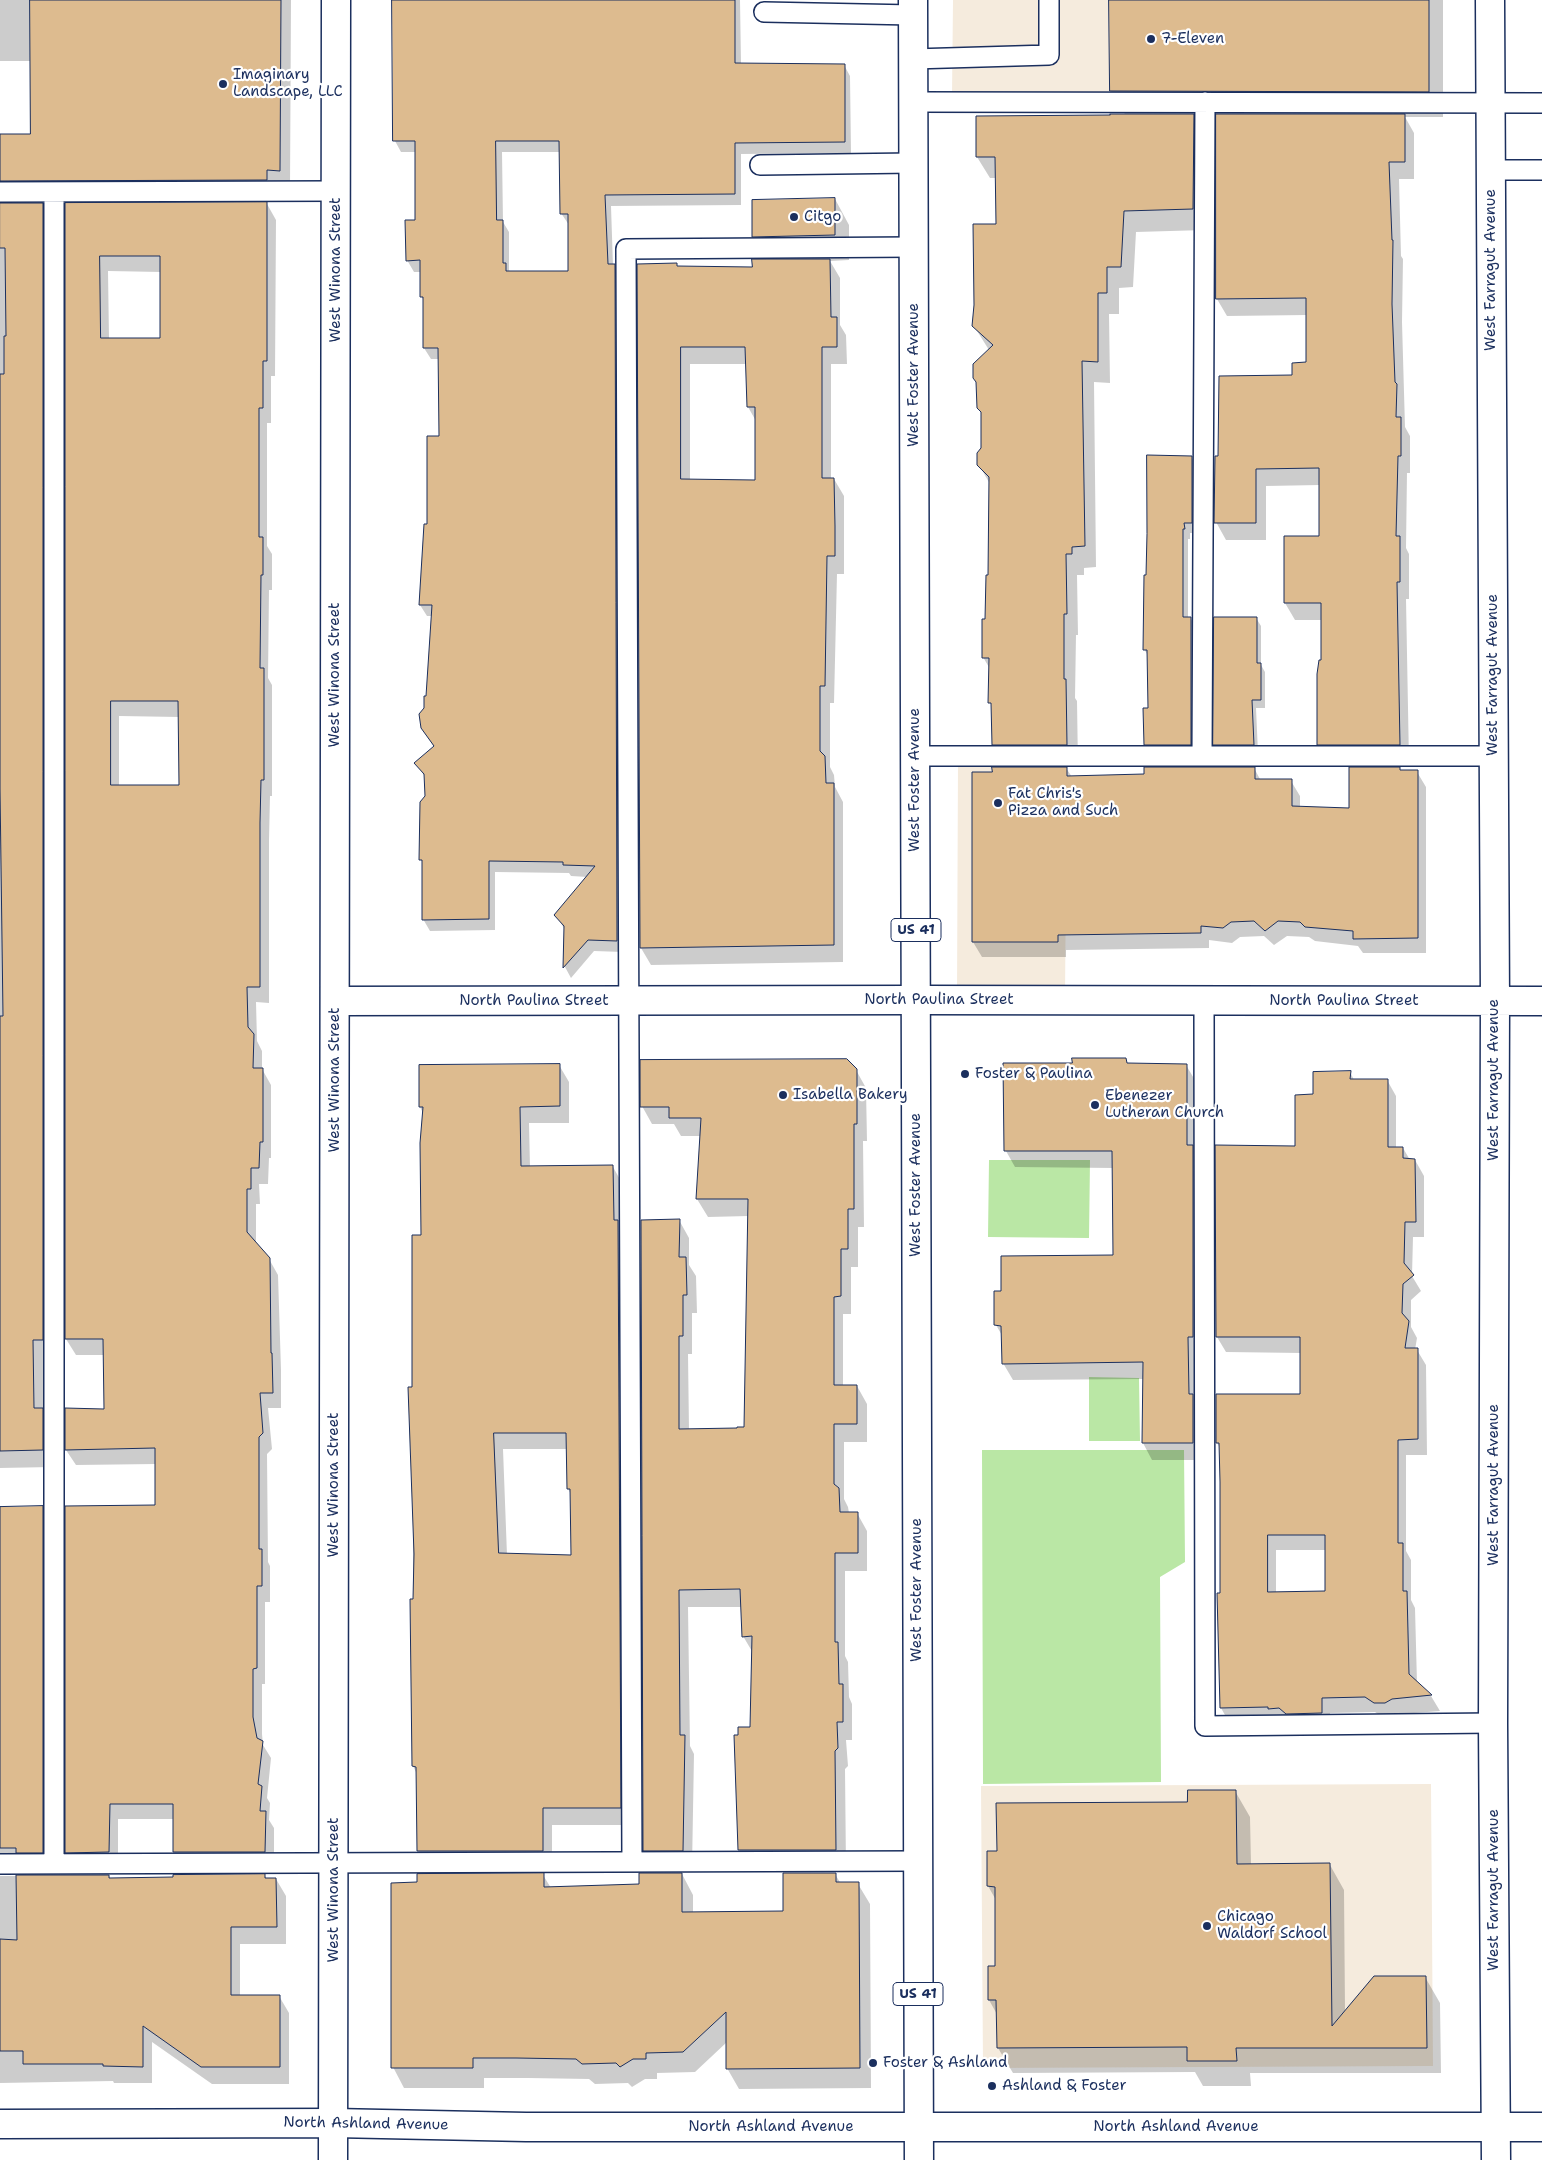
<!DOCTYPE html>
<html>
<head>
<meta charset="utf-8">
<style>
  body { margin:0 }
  canvas { display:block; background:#fff }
</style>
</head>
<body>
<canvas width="1542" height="2160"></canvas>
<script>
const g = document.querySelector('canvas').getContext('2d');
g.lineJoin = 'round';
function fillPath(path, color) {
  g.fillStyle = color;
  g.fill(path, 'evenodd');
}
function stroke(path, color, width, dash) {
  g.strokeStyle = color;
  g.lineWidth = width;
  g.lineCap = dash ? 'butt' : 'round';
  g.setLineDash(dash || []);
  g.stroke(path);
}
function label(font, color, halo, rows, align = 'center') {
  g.font = font + ' "Shantell Sans",sans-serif';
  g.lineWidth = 4.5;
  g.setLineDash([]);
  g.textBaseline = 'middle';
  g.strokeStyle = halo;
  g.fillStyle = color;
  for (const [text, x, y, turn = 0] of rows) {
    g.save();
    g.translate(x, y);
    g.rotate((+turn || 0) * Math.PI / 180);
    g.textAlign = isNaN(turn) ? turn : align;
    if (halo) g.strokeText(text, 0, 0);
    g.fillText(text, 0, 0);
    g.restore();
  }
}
const built = new Path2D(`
  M953,0H1199L1198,98L952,96Z
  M958,759L1067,760L1065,996L957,995Z
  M1431,1784L1433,2066L983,2068L981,1786Z`);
const green = new Path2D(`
  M989,1160H1090L1089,1238L988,1237Z
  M1089,1377L1139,1378L1140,1441H1089Z
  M982,1450H1184L1185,1562L1160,1577L1161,1782L983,1784Z`);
const shadow = new Path2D(`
  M0,0H291L290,188L4,200L1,204H42L52,222V1357H43V1411L52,1427V1467L0,1468V136H31V61H0Z
  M394,0H740L741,64L844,65L850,76L851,153L741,154V205L611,206L613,266L621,277L623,952L594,951L571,978L565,967V930L556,915L588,877L571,876L569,873L495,872V930L430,931L423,919V864L421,859L426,797V778L416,764L434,747L422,728L427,697L433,616H427L420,605L441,437L440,359H431L424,348V302L422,297L421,272H414L407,260L416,221V152H401L395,141ZM502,152H561V213L569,225V272H510L509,270V232L503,222Z
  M1110,0H1443V117H1405L1414,133V179H1399L1401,256L1403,259L1402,322L1405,427L1410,436V473H1407L1406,548L1409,554V599H1406L1409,762H1328L1319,744L1322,620H1295L1285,603L1320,538V485L1266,486V540H1226L1216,522L1219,457L1307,364V315L1227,316L1217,299V116H1194L1205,136V230L1136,232L1133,287L1119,288V314H1109L1110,383L1094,382L1096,567L1084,568V575H1077L1078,635H1076L1075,698L1077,701L1078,766H1005L993,744V708L990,702V669L983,657L990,577V484L979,465L983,448L989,350L974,326L997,225L996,178H990L977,157L1126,116L1111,91Z
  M835,199L849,225V260L830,261L840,278V325L846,335L847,364H831V479H834L844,496V574H837L834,703H830V767L834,775L835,787L843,802V962L651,965L641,948L639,265L676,264L678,268H753L767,261L753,237ZM690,364H747L748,407L756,421L757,481L690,480Z
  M66,204H267L276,220L275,376H271V423H267V546L272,554V590H269L268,678L272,685V796H270L269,840V1003L256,1002L257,1041L262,1051V1069L271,1085V1158H269L268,1184H259L260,1204H256V1244L269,1259L278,1275L281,1370V1408H268L272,1449L267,1454L268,1562L270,1566V1602H265V1684H262V1734L263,1745L271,1758L267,1798L270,1803L269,1820L274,1828V1867L183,1868L174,1852V1819H118V1868H76L66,1852L156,1507V1464L76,1465L66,1450L106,1410L105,1355H76L66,1339ZM108,271L161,272V339H109ZM119,716L179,717L180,786H119Z
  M1191,457L1198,468L1197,533H1190V539H1188V619H1191L1197,630L1196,755H1151L1145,744L1150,709L1149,657L1144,649L1147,577Z
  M1256,618L1261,626V665L1265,672V708H1256L1258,753H1219L1215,744Z
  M1066,768L1072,777L1146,776L1254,768L1261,781H1291L1300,796V807L1351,809L1401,772H1417L1426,787V953H1363L1358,946L1315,941L1309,937L1287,936L1274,945L1264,936L1240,937L1232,943L1209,940V948L1066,950V957H982L973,942V773Z
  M1125,1059L1128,1065H1186L1196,1082L1202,1460H1152L1143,1443L1144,1379L1013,1380L1003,1363V1337L996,1325L1002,1292L1114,1256L1113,1168L1015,1167L1006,1151L1073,1064Z
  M559,1065L569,1082V1123H529L530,1167H613L622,1183L630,1825H552V1868H428L418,1851L417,1774L413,1766V1388L422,1236L423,1113L420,1107ZM503,1449H567L568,1489L571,1494L572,1556L507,1555Z
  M856,1070L866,1088L867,1141H863L864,1227H858V1267H851V1314H843V1386H857L867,1404V1442H844V1499L848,1507L849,1513H857L867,1531V1571H845V1656L848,1662L849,1697L852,1704V1740H846L848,1766L845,1769L846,1868H750L739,1850L740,1736L751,1728L753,1653L743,1636L742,1607H688L690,1746L694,1754L692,1868H655L644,1850L679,1220L689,1238V1265L696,1276L697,1313H692V1354H688L689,1430L745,1428L749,1216L708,1217L697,1199L701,1136H681L674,1124H652L642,1106Z
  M1350,1072L1354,1080H1387L1396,1096V1148H1403L1410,1160H1415L1424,1176V1237H1413L1412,1276L1421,1291L1411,1300V1327L1417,1338L1415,1350H1417L1426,1365L1427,1455H1406V1551L1411,1560V1600L1415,1608L1417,1683L1431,1696L1440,1711L1402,1714L1394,1718H1384L1375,1712L1330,1713V1729L1230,1724L1221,1708V1449L1217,1443V1395H1301V1353L1226,1352L1217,1337L1297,1147L1314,1096ZM1276,1550H1326V1593H1276Z
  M42,1507L52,1525V1870H9L0,1854V1508Z
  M1235,1791L1250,1817L1251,1865H1330L1344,1890L1345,2011L1425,1977L1440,2003L1441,2073H1250L1251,2086H1203L1195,2072L1013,2073L998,2048V2016L989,2000V1967H996V1900L988,1886L998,1853Z
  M682,1874L693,1895V1913L784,1912L835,1874L841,1884H858L870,1904L871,2088L739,2089L727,2068V2042L695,2072L657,2073V2079H645L632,2087L628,2083L595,2084L589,2079L528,2078H484V2088H404L393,2067L543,1875L551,1888L640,1885Z
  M0,1876H109L111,1879L265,1876L267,1879H276L286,1896V1944H240V1996H279L289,2013V2084H212L152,2042V2083H114L113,2081L0,2083Z`);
const building = new Path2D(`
  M30,0H281L280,171L267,170V180L0,181V134H30Z
  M392,0H735V63L845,64V142L735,143V194L605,195L608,264H615L617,941L588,940L563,968L564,926L554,915L595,866L563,865V862L489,861V919L422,920V860H419L420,802L425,796L424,774L414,763L434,746L421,728L419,714L424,708V696H426L432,605H419L424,524H427V436H439L438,348H423V297H420V260L406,261L405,220H415V141H393ZM496,141H559L560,214H568V271H506V263H503V220H497Z
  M1109,0H1429V92L1110,91Z
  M1110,114H1194L1193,209L1124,211L1121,267H1107V293H1098V362L1082,361L1085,546L1072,547V554H1066L1067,614H1064V679H1066L1067,745H992L991,703H988L989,658H982V619H985L986,575H988L989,477L977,465V453L981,448V412L977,408L976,382L973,378V364L993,345L972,326L974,305L973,224H996L995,157H976V116L1110,115Z
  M1216,114H1405V162H1389L1392,240H1393L1392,304L1395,382L1397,384L1396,417H1401V456H1398L1396,536H1400V582H1397L1400,745H1317V674L1319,660H1321V603H1284V536H1319V468L1256,469V523H1214L1215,456H1218L1219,376L1292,375V363L1306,362V298L1216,299Z
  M835,198V235L752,237V200Z
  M267,202V361H263V408H259V537H263V575H261L260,668H264V780H261L260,823V987H247L248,1027L254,1034L253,1068H263V1142H260L259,1168H251V1189H247V1232L270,1258L271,1353H272L273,1393H260L263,1433L259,1437V1549H262V1586H257V1668L253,1669V1717L257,1738L263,1741L258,1784L262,1786L260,1811H266L265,1852H173V1804H110L109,1852L65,1853V1506L155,1505V1448L65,1450V1408L104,1409L103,1339H65V203ZM100,256H160V338H101ZM111,701H178L179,785H111Z
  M0,203H43V1340H33L34,1408H43V1450L0,1451V1016H3L0,789V374H4V336H6L5,248H0Z
  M752,259H830L831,317H837V347H822V478H834L835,526V556H827L825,686H820V751L825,756L826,783H834V945L640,948L637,264L677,263V266L752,267ZM681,347H745L747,407H755V480L681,479Z
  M1147,455L1192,456V523H1184L1185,529H1183V617H1191V745H1144L1143,708H1148L1147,650H1143L1144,575H1146L1147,534Z
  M1214,617H1257V663H1261V700H1252L1254,745H1213Z
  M992,767H1067V776L1144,774V767H1255V779H1292V806L1349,808V767H1400V770H1418V938L1353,939V931L1305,927L1300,922L1278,921L1265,931L1254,921L1231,922L1223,928L1201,926V933L1058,935V942H972V772H992Z
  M1072,1058H1126L1127,1063L1187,1064V1145H1193V1337H1188L1189,1394H1193V1443H1142L1143,1362L1002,1364L1001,1326L994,1325V1291H1001V1256L1113,1255L1112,1151H1004L1003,1063H1072Z
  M847,1059L857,1069V1124H854V1209H848V1249H841V1296L834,1297V1385H857V1424H834V1484L839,1488L840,1512H858V1553H835V1642H838L839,1684H843V1722H837L838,1748L835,1751L836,1850H738L734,1735H738V1727H750L752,1636L742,1637L740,1589L679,1590L680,1735H685L683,1851H643L641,1220L680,1219L679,1257H686L687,1295H683V1336H679V1429L737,1428V1427H744L748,1199H696L701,1118H669V1107H640V1060Z
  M560,1064V1106L520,1107L521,1166L613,1165L614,1220H618L621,1808H543V1851H417L416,1767L412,1766L410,1599H413L414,1554L408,1387H412V1235H421L420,1143L423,1107H419V1065ZM494,1433H566L567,1489H570L571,1555L499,1553Z
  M1351,1071L1350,1079H1388V1147H1403V1158L1415,1159L1416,1222H1405L1404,1263L1414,1275L1403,1284L1402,1313L1409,1321L1405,1348H1418V1439L1398,1440V1543H1403V1591H1407L1409,1674L1432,1695L1392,1699L1385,1703H1374L1365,1697L1322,1698V1713L1286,1714L1279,1708L1268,1709V1707L1220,1708L1217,1593H1220V1482L1219,1443H1216V1394H1300V1337H1216L1215,1145L1295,1146V1095L1313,1094V1072ZM1268,1535H1325V1591L1268,1592Z
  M43,1506V1853H16V1848H0V1507Z
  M1188,1790H1236L1237,1864L1330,1863L1332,2026L1374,1976H1426L1427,2048H1236L1237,2061H1187V2047L997,2048L996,2000H988V1966H995V1887L987,1886V1851H997L996,1803L1187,1802Z
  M544,1873V1887L639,1884V1873H682V1912L783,1911V1873H836V1882H859L860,2068L726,2069V2012L683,2052L646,2053V2059H633L620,2067L616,2063L582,2064L576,2059L516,2058H473V2068H391V1883L417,1882V1874Z
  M265,1874V1878H276L277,1927H231V1995H280V2067H201L143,2026V2067L103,2066V2064H23V2051H0V1939L17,1940L16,1875H109V1878L173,1877V1875Z`);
const service = new Path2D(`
  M764,12L913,15
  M913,59L1049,55V0
  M914,102L1542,103
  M760,165L913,163
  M1491,170H1542
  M0,192L336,191
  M54,192V1864
  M915,756H1493
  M1202,756L1205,102
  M1204,1000L1205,1726L1493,1723
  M632,1861L626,249L914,247
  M0,1864L918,1861`);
const minor = new Path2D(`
  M1490,0L1495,1001L1493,1723L1496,2160
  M335,1001L916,1000L1542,1001
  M333,2160L336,0`);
const secondary = new Path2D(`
  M0,2124L334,2123L526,2127H1542`);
const primary = new Path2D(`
  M913,0L919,2160`);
const markers = [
  [1151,39,5,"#1b2f5e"],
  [223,84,5,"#1b2f5e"],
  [794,217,5,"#1b2f5e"],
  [998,803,5,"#1b2f5e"],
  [965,1074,5,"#1b2f5e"],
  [783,1095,5,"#1b2f5e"],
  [1095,1105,5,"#1b2f5e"],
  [1207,1926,5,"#1b2f5e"],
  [873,2063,5,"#1b2f5e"],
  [992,2086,5,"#1b2f5e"]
];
const shields = [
  [916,930,50],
  [918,1994,50]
];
const shieldNames = [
  ["US 41",916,930],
  ["US 41",918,1994]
];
const poiNames = [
  ["7-Eleven",1161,39],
  ["Imaginary",233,75],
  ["Landscape, LLC",233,92],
  ["Citgo",804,217],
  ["Fat Chris's",1008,794],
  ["Pizza and Such",1008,811],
  ["Foster & Paulina",975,1074],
  ["Isabella Bakery",793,1095],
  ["Ebenezer",1105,1096],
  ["Lutheran Church",1105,1113],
  ["Chicago",1217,1917],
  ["Waldorf School",1217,1934],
  ["Foster & Ashland",883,2063],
  ["Ashland & Foster",1002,2086]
];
const streetNames = [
  ["West Winona Street",336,270,-90],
  ["West Farragut Avenue",1491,270,-90],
  ["West Foster Avenue",914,375,-90],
  ["West Winona Street",335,675,-90],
  ["West Farragut Avenue",1493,675,-90],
  ["West Foster Avenue",915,780,-90],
  ["North Paulina Street",939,1000],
  ["North Paulina Street",534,1001],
  ["North Paulina Street",1344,1001],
  ["West Winona Street",335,1080,-90],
  ["West Farragut Avenue",1494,1080,-90],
  ["West Foster Avenue",916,1185,-90],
  ["West Winona Street",334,1485,-90],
  ["West Farragut Avenue",1494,1485,-90],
  ["West Foster Avenue",917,1590,-90],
  ["West Winona Street",334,1890,-90],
  ["West Farragut Avenue",1494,1890,-90],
  ["North Ashland Avenue",366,2124,1],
  ["North Ashland Avenue",771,2127],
  ["North Ashland Avenue",1176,2127]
];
fillPath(built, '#f5ebdd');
fillPath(green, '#bae7a5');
fillPath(shadow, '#0003');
fillPath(building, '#ddbb8f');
stroke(building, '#1b2f5e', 1);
stroke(service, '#1b2f5e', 22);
stroke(minor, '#1b2f5e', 31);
stroke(secondary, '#1b2f5e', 31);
stroke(primary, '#1b2f5e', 31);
stroke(service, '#fff', 19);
stroke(minor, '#fff', 28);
stroke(secondary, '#fff', 28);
stroke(primary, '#fff', 28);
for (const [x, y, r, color] of markers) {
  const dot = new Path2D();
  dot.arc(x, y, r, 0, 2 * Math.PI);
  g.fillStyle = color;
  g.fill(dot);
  stroke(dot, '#fff', 2);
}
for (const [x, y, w] of shields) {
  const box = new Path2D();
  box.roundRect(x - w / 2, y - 11.5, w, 23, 4);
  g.fillStyle = '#fff';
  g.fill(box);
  stroke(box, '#1b2f5e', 1);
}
label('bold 14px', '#1b2f5e', null, shieldNames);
label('15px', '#1b2f5e', '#fff', poiNames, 'left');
label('15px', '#1b2f5e', '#fff', streetNames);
</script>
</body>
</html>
